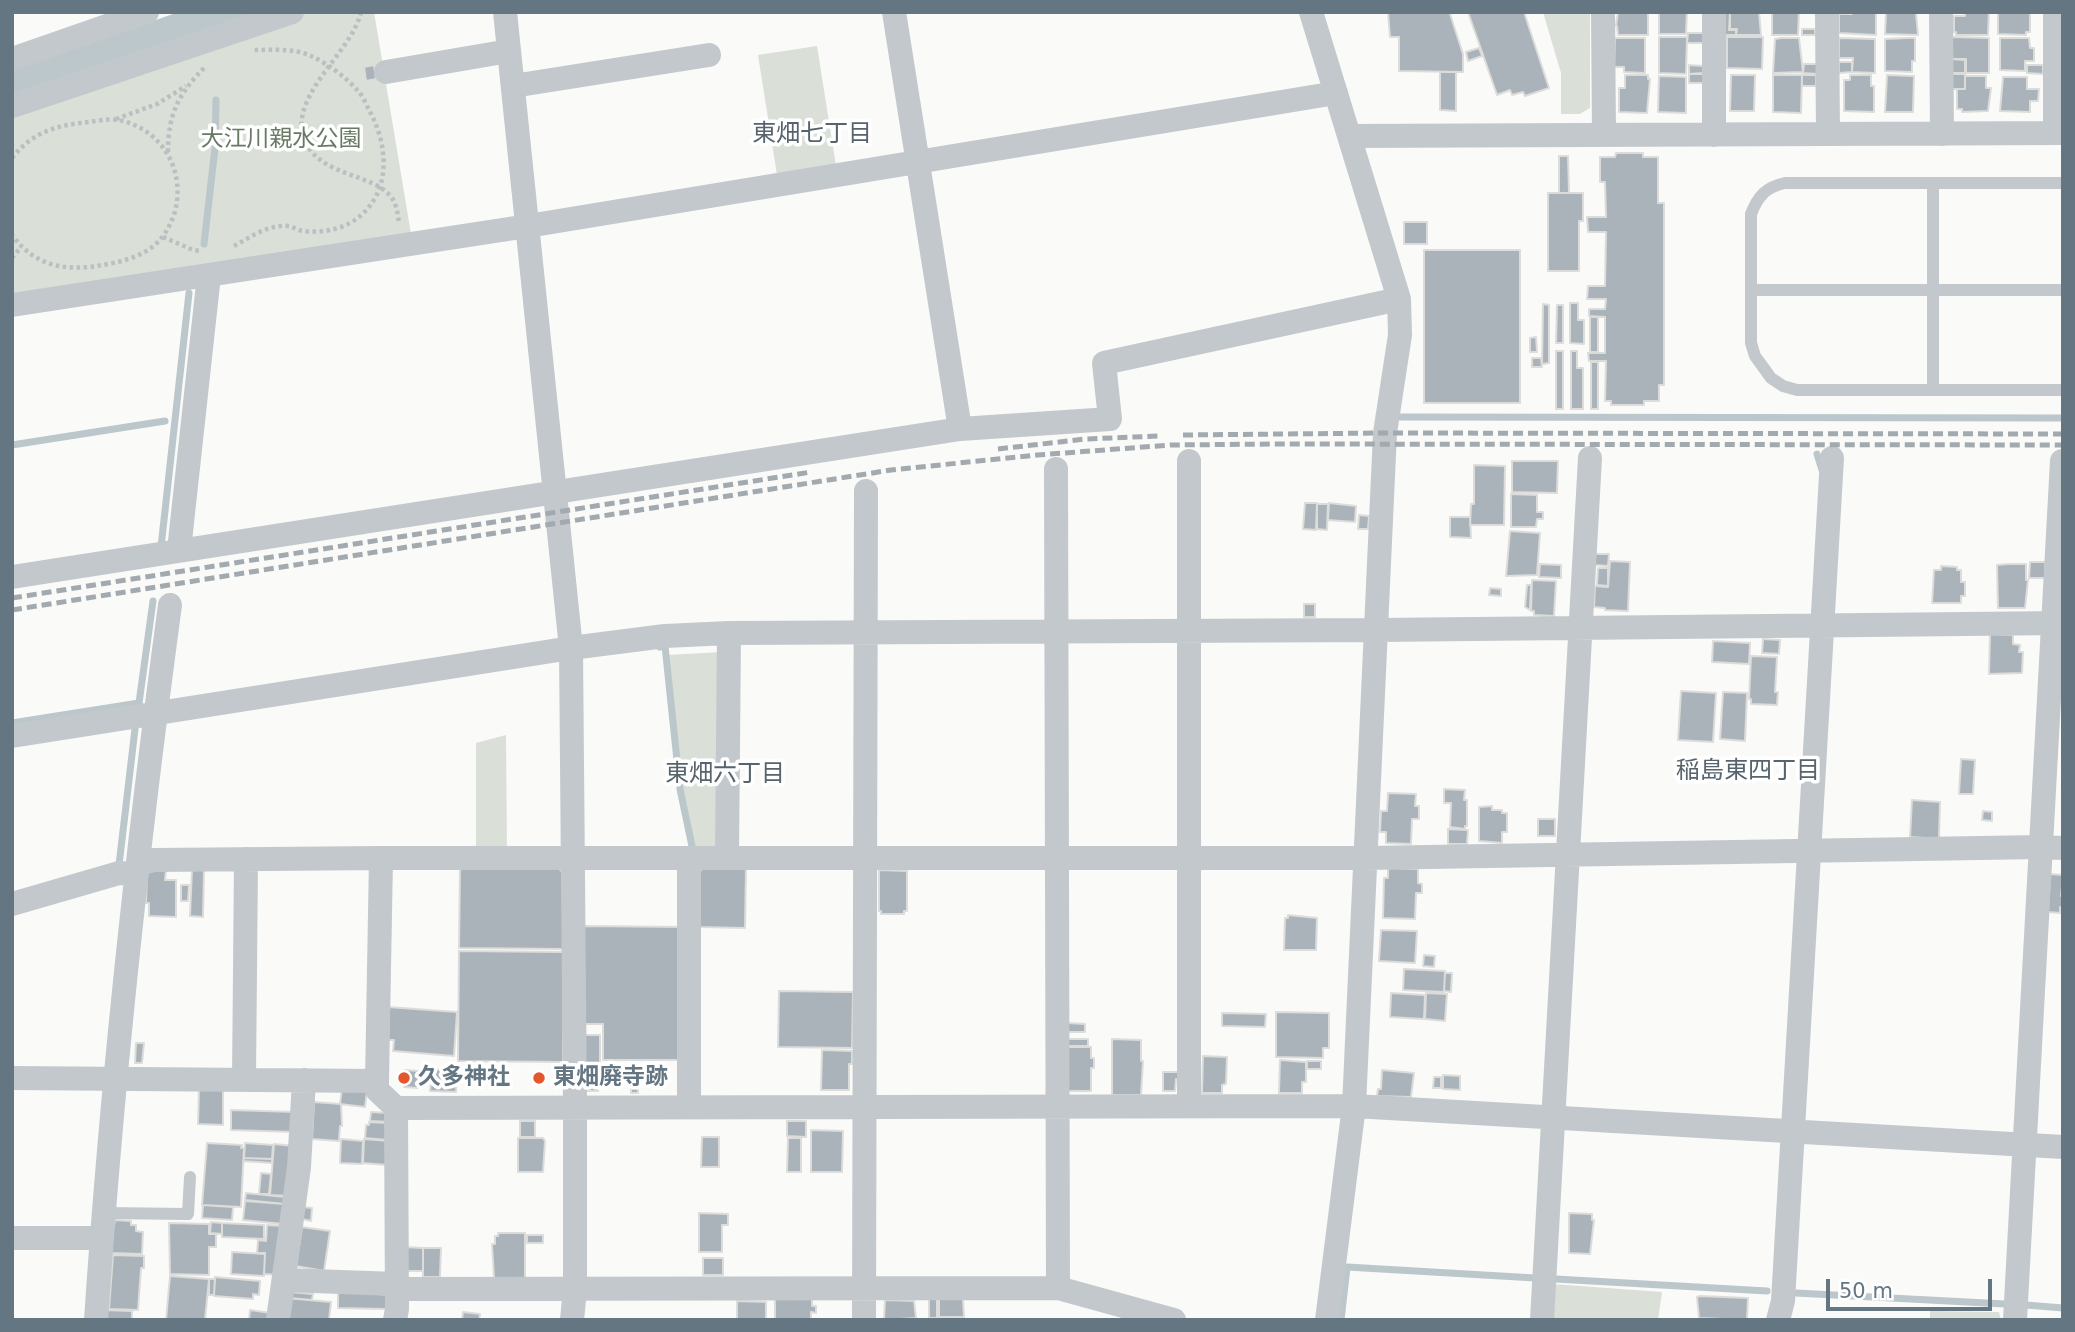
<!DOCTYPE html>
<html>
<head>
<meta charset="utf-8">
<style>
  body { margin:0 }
  #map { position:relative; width:2075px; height:1332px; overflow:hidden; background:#fafaf8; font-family:"DejaVu Sans",sans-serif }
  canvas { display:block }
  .frame { position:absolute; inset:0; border:14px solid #657683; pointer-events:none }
  .scale { position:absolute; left:1826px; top:1279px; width:166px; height:32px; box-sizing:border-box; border:4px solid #657683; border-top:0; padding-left:9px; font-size:21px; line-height:24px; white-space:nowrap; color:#657683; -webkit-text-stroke:5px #fff; paint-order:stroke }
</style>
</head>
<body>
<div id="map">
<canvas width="2075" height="1332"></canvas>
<div class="frame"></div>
<div class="scale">50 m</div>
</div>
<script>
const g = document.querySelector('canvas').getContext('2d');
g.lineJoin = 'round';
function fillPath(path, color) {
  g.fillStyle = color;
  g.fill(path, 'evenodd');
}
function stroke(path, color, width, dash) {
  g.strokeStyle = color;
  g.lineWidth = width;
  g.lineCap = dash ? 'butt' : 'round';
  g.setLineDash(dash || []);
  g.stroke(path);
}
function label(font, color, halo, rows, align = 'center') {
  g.font = font + ' "DejaVu Sans","Noto Sans JP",sans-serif';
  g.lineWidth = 7;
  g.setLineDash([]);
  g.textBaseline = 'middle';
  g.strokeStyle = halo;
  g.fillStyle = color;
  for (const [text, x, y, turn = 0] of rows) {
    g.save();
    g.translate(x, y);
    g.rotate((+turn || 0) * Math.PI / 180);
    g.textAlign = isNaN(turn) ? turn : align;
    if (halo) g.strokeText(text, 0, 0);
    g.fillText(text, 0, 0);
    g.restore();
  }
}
const green = new Path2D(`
  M306,12H374L411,234L12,297V111Z
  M1543,12H1590V108L1580,114H1561V73Z
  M817,46L836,166L777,175L758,55Z
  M721,652L722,854L695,851L682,789L668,655Z
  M506,735L507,852H476V743Z
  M1552,1284L1662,1292L1658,1320H1550Z
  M1930,1311L1999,1312L2001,1320H1930Z`);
const water = new Path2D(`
  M179,12H270L12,100V69Z`);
const stream = new Path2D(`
  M204,244L215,148L216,100
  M1400,417L2063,418
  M12,445L165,421
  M1817,454L1822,470
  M161,547L189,293
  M660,647L665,646L680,789L693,851
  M12,723L139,703L153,601
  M119,865L135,729
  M1556,1279L1767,1291
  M1796,1293L2005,1304
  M2026,1305L2063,1308
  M1341,1320L1347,1267L1535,1278`);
const building = new Path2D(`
  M1388,12H1454L1450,14L1463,54V72L1399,71V37H1390Z
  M1468,12H1524L1549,88L1525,96L1523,92L1512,95L1510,90L1497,95Z
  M1618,12H1648V35H1618L1617,26H1616Z
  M1659,12H1687L1686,34H1659Z
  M1725,12H1730L1729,30H1736V35H1725Z
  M1730,12H1759L1761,35H1736L1737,29H1730Z
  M1772,12H1799L1798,35H1772Z
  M1852,12H1876V35L1839,33V14H1852Z
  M1886,12L1916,13L1918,35L1885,34Z
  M1965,12H1989L1988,35H1956V32H1954V16H1965Z
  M1998,12L2030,13V32H2026V35L1998,34Z
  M1802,29H1815V35H1802Z
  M1688,33H1703V43H1687Z
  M1659,37H1687L1686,74L1659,73Z
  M1727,37H1763L1762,69L1727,68Z
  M1952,37L1989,38V73H1966V59H1952Z
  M1615,38H1645V73L1624,72V67H1614Z
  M1781,38H1799L1803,72L1773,73L1775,39Z
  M1839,38L1875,39V73L1852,72L1853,58H1839Z
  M1907,38H1915V61H1912V72L1885,71V39Z
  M2000,38H2029L2030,48H2034V61H2025V71L2000,70Z
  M1479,48L1482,56L1468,61L1466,52Z
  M1951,59L1965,60V73H1951Z
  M1839,62H1852V72L1839,73Z
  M1804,64H1817V74L1803,73Z
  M374,65L376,79L366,81L364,67Z
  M1689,65L1703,66V73L1689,74Z
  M2027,65H2043V74L2027,73Z
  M1440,72H1456V111L1440,110Z
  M1689,74H1703V83H1689Z
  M1951,74H1965V89H1951Z
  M1625,75H1648V79H1650L1647,113L1619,112V88H1625Z
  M1731,75H1755L1754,111H1730Z
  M1773,75H1802L1801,113L1773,112Z
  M1802,75H1816V86H1802Z
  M1850,75H1871V86H1874V112L1844,111V80H1850Z
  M1887,75L1914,76L1913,112H1885Z
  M1659,76L1686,77V113L1658,112Z
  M1965,76H1986V88H1991L1988,111L1962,112V109H1957V89H1965Z
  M2003,77H2027V89H2039L2038,101H2030V112L2000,111Z
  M1616,153H1643V157H1658V203H1664V385H1659V401H1644V405H1611V401H1605L1606,361H1589L1588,353H1605V317L1589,316V309H1605L1606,299H1587L1588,286H1605L1606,232H1588L1587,217H1606L1605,182H1600V157H1615Z
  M1559,156H1568L1569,193H1559Z
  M1548,193H1583V221H1579V271H1548Z
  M1404,222H1427V244H1404Z
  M1424,250H1520V403H1424Z
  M1570,303H1578V320H1584V344L1570,343Z
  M1543,304L1549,305V363L1542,364Z
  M1557,305H1563V343H1556Z
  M1590,317H1598V352H1590Z
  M1536,337L1537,352H1530V338Z
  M1556,351H1563V409H1556Z
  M1571,351H1577V368H1583V409H1571Z
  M1532,358H1541L1542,367H1532Z
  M1591,362H1598V409H1591Z
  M1512,461H1558L1557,493L1512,492Z
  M1474,465L1505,466L1504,525H1470L1471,504H1474Z
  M1511,494L1537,495V512H1543V519H1537L1536,527H1511Z
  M1305,503H1317L1316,530L1303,529Z
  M1329,503L1356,506L1355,522L1328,520Z
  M1317,504H1328L1327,530L1317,529Z
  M1359,515L1369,516L1368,529H1358Z
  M1450,517H1470L1471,538L1450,537Z
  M1510,531L1540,533L1537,575L1506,576Z
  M1595,554H1609L1608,566L1595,565Z
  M1610,561L1630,562L1628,611L1605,610V608L1594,607L1595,586L1608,587Z
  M2030,562H2045V578H2029Z
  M1540,564L1561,565V578L1539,577Z
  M2008,564H2026V580H2028L2025,608H1998L1997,565Z
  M1941,566L1957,567V570H1961V582H1965V596H1961V603H1932L1934,570H1941Z
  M1598,568H1608V586L1597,585Z
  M1532,580L1556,581L1554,616L1534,615V611H1531Z
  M1527,585H1531L1530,610L1525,607Z
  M1490,588L1501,589V596L1489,595Z
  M1304,604H1315V617H1304Z
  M1990,634L2013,635V644L2020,645L2019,652H2023L2022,673L1989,674Z
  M1763,639L1780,640L1779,654L1762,653Z
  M1713,641L1750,643L1749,664L1712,662Z
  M1751,656L1777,657L1775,692H1778L1777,705L1751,704V699H1749Z
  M1681,691L1716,693L1713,742L1678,740Z
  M1723,692L1747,693L1745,741L1720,739Z
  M1961,759L1975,760L1973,794H1959Z
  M1444,789L1465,790L1464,800H1467V826H1465V829L1450,827L1451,803H1444Z
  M1388,793L1416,794L1415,806H1419V819H1412L1411,844L1386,843V832H1380L1381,811H1387Z
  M1912,800L1940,802L1939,839L1910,837Z
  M1492,806V810H1502V813H1507V832H1502V843L1479,841V807Z
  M1983,811L1992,812V821L1982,820Z
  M1538,819H1555V836H1538Z
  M1448,829L1468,830L1467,844H1448Z
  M705,867L746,868L745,928L699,927L700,871Z
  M460,868L559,869L564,873V949L459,948Z
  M1388,868L1418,869V883L1422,884V893H1416L1415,919L1383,918L1384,878H1388Z
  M192,869L204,870L203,917L190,916Z
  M147,870L166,871L165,880H176V917L149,916V903H146Z
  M879,870L907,871V911H904V914H881V911H879Z
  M2050,874L2063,875L2061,896H2063V908L2060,907V913L2048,912Z
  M181,885H189L188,901H181Z
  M1288,915L1317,918L1316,950H1284L1285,918H1288Z
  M584,926L684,927L683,1060H603V1024H583Z
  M1381,930L1417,931L1415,963L1379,961Z
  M459,951L564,952L563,1062L458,1061Z
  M1424,955L1435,956L1434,967L1423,966Z
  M1404,969L1445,971L1444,992L1403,990Z
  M1445,973H1452L1451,992L1444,991Z
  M779,991L853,992L852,1048L778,1047Z
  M1391,993L1425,995L1424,1019L1390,1017Z
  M1426,993L1447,994L1445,1021L1425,1019Z
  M388,1007L457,1012L454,1056L393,1051L394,1040H385Z
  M1276,1012L1329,1013V1048H1323V1058L1276,1057Z
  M1222,1013L1266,1014L1265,1027L1222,1026Z
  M1067,1023L1085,1024V1032H1067Z
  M585,1035H600V1065L585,1064Z
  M1066,1039H1088V1046H1066Z
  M1112,1039L1141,1040V1061H1143L1141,1095H1112Z
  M136,1043H144L142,1063H135Z
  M1066,1047H1091V1058H1094V1068H1091V1091H1065Z
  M822,1050L852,1051V1064H849V1090H821Z
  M1203,1056L1227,1057L1226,1084L1222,1085V1093H1202Z
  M1280,1060L1306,1062V1082H1302V1093H1279Z
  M1307,1061H1321V1069H1307Z
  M585,1066H598V1091H584Z
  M432,1069L457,1070L456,1092L430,1091Z
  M405,1070L419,1071L418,1088L404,1087V1082H400V1074L405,1075Z
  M1382,1070L1414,1073L1411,1097L1377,1096L1378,1089H1381Z
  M1163,1072H1179L1180,1079H1176L1175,1091H1163Z
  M631,1074H638V1093H631Z
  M1443,1075L1460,1076V1090L1443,1089Z
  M1434,1077H1441V1088H1433Z
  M342,1088L367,1091L365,1107L340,1104Z
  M199,1089H223V1125L198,1124Z
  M314,1102L341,1104L342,1126H340L339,1141L312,1139Z
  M231,1110L295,1112V1132L231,1130Z
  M371,1112L389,1113L388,1122L370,1121Z
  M520,1121H535V1137H520Z
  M787,1121H806V1137L787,1136Z
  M369,1122L388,1123L387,1140L365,1138L366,1125H369Z
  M811,1130L843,1131L842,1172H811Z
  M702,1137H719V1167H701Z
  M518,1138H543L545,1141L543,1172H518Z
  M788,1138H801V1172H787Z
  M341,1139L363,1141L362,1164L340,1163Z
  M364,1139L389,1141L387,1165L363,1163Z
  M207,1143L242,1145L241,1148H244L241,1207L202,1205Z
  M245,1143L273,1145L272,1159L244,1158Z
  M274,1144L294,1146L289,1196L270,1195Z
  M244,1158L272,1159V1163L243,1161Z
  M261,1173L271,1174L269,1194H259Z
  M246,1193L285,1197V1204L245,1200Z
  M245,1201L285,1204L283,1224L243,1220Z
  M203,1205L233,1207L232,1220L202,1218Z
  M303,1207L312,1208L311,1221L302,1219Z
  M699,1213L728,1214V1225H722V1252H699Z
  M1569,1213L1592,1214V1220H1594L1590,1254L1569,1253Z
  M115,1220L131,1221V1225H136V1231L143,1232L142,1254L109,1253Z
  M211,1222L222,1223V1234L210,1233Z
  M169,1223L209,1224V1234H216V1247H209V1275L170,1274Z
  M222,1223L264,1225V1239L222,1237Z
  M267,1225L283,1226L280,1275L264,1274L265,1253H257L258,1240L266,1241Z
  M302,1227L330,1231L324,1271L296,1266Z
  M498,1233H525V1278H494L492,1244H495V1236H498Z
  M527,1235H543V1243H527Z
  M404,1247L423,1248V1271H403Z
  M423,1248H441L440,1277H423Z
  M232,1252L265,1254L264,1276L231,1274Z
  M113,1255L144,1256V1268H141L138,1310L109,1309Z
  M703,1258H723V1275H703Z
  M170,1276L209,1279L205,1320H166Z
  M215,1277L260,1281L259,1295L253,1294V1299L214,1296Z
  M209,1279H215L214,1295H209Z
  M338,1291L390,1295L387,1309L338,1308Z
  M290,1292L313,1294L312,1300L290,1298Z
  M1700,1296L1748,1298L1747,1320L1699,1318L1697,1297Z
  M286,1298L331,1302L329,1320H284Z
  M775,1298L812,1299V1306H816V1313L811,1312V1320H775Z
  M929,1299H937V1318H929Z
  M939,1299H963L964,1317H939Z
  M885,1300L914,1301L916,1318L884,1320Z
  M737,1301L766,1302V1320H737Z
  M105,1310L132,1311V1320H105Z
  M250,1310L271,1313L270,1320H249Z
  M463,1312L480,1314L479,1320H462Z`);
const path = new Path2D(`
  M361,12C352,54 282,99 307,145C325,177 375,174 392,198C397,206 398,215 399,224
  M116,119L157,104L186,86
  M168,152C168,113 179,93 206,66
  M12,158C30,135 52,126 81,123C93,122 107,118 118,120C172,130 195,192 163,236C148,257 120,262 97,266C62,271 34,265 12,235
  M163,237L193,250L202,251
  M234,246C251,237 268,224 289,226C294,227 298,231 304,231C321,233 340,230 355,220C392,194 389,146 369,110C366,104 363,96 358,91C347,78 327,63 311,56C294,48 272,50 253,50
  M12,258L21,247`);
const lane = new Path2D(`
  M1933,183V390
  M2063,183H1785C1766,187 1758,196 1751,214V343L1755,356L1771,378L1783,386L1797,390H2063
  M1752,290H2063
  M103,1213L188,1214L190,1177`);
const street = new Path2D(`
  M505,12L571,648L575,1107V1289L572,1320
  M894,12L960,429
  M1311,12L1399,299L1400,335L1385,433L1354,1106L1327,1320
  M1603,12L1604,135
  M1714,12V135
  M1827,12L1828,134
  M1941,12L1942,134
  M12,59L147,12
  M386,72L509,51
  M513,86L709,55
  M12,106L292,12
  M2055,133V12
  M1349,136L2063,133
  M12,305L528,226L1336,93
  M1189,461V1106
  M1056,469L1058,1288
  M179,550L209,275
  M12,577L960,429L1110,419L1104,363L1399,299
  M12,736L571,648L665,636L729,633L1376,630L2063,623
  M689,858V1107
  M727,858L729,633
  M138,864L154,860L381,858H1366L2041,847L2063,848
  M12,904L119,873L137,874
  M12,1078L377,1081V1090L396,1108L1354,1106L2063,1147
  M244,1079L246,859
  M377,1081L381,858
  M12,1238H102
  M284,1280L397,1284
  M397,1289L1058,1288L1174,1320
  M96,1320C112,1081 138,842 170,605
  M278,1320L299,1167L304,1080
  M395,1320L397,1309L396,1108
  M864,1320L866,491
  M1542,1320L1590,458
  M1778,1320L1783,1301L1832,458
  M2015,1320L2062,461`);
const rail = new Path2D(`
  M1183,435L1385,433L2063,434
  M998,449L1085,439L1159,436
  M12,598L811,472
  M12,610L891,470L1037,455L1171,445L1279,444L2063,445`);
const markers = [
  [404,1078,7,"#e4572e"],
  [539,1078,7,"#e4572e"]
];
const parkNames = [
  ["大江川親水公園",281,140]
];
const poiNames = [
  ["久多神社",418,1078],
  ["東畑廃寺跡",553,1078]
];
const neighbourhoodNames = [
  ["東畑七丁目",812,135],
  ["稲島東四丁目",1748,772],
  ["東畑六丁目",725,775]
];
fillPath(green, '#dadfd7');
fillPath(water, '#bbc7cb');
stroke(stream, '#bbc7cb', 7);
fillPath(building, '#aab3b9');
stroke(building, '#dcdcda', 2);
stroke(path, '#bbbfc2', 4.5, [3.5, 3.5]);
stroke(lane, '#c3c8cc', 12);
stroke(street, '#c3c8cc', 24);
stroke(rail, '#a2aab0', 5, [10, 5]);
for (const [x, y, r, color] of markers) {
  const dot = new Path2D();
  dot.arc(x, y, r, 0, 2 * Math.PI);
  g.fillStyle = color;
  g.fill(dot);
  stroke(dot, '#fff', 2.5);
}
label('23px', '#687a64', '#fff', parkNames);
label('bold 23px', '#657683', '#fff', poiNames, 'left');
label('24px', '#57646e', '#fff', neighbourhoodNames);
</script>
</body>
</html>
